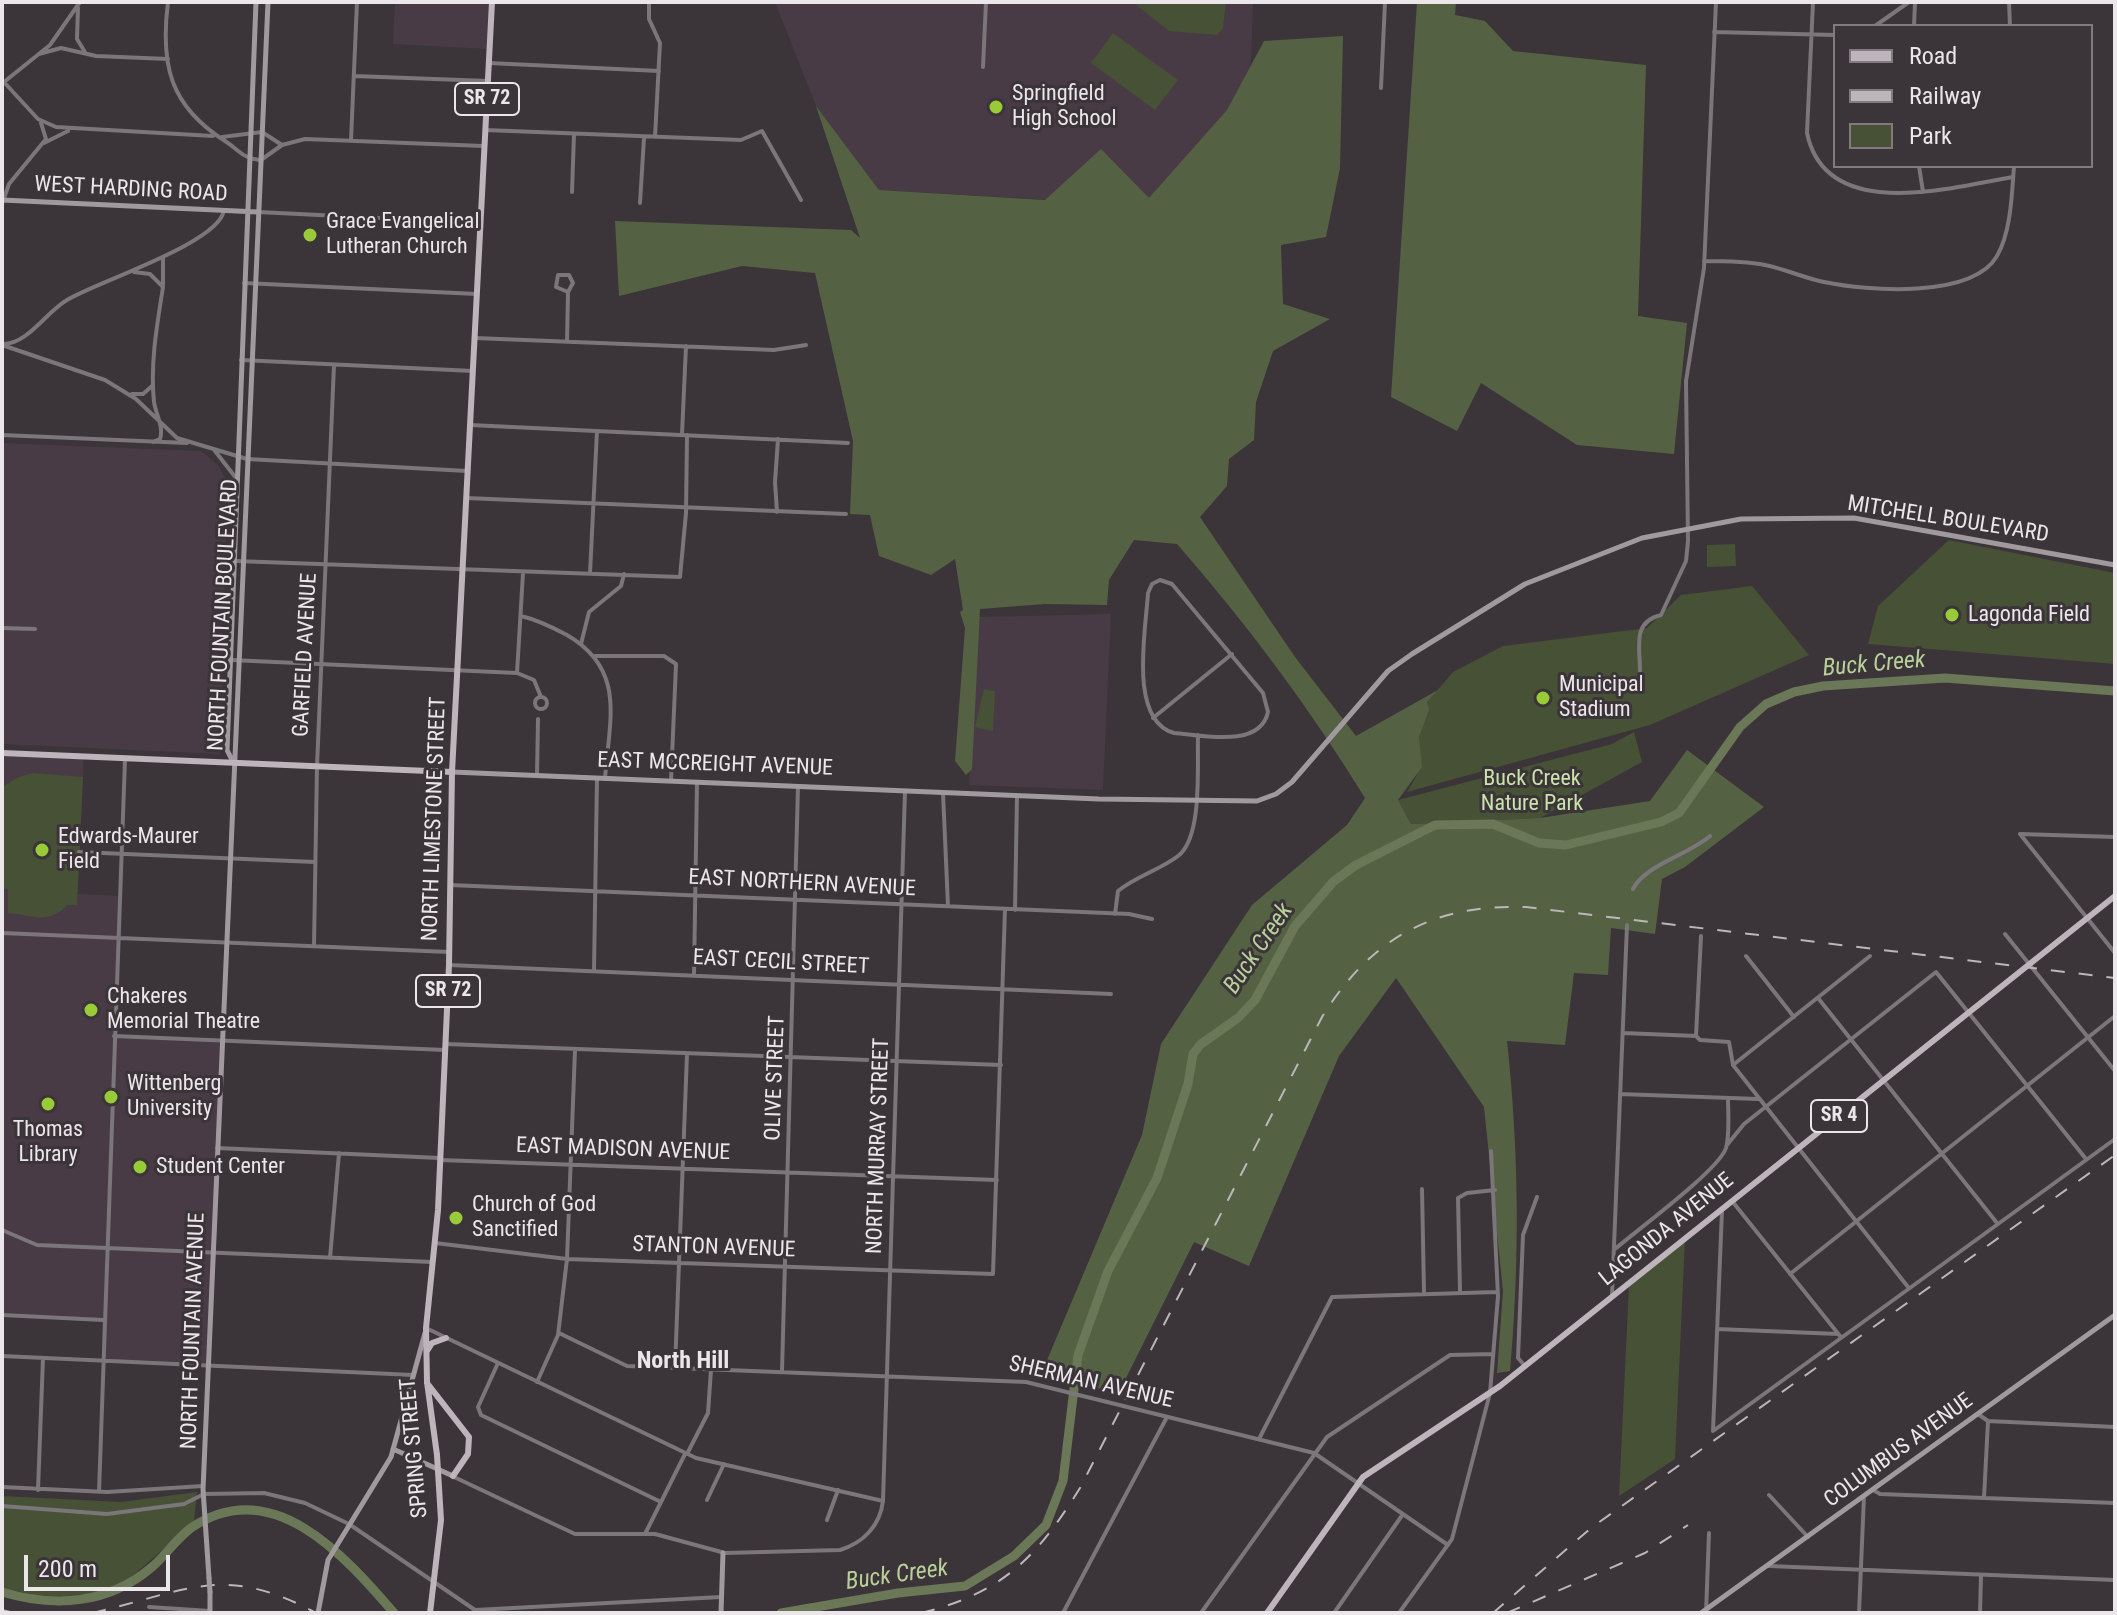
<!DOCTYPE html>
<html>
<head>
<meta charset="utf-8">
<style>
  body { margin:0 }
  #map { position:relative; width:2117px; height:1615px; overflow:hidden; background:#3b3439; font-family:"Roboto Condensed",sans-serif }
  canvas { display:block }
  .frame { position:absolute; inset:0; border:4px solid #ebe6e9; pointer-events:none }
  .legend { position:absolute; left:1833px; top:24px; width:260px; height:144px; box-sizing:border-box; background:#3b3439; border:2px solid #817b7f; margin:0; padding:10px 14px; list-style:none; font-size:24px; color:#ebe6e9 }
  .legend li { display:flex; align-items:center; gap:16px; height:40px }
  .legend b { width:40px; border:2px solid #817b7f }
  .scale { position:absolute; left:24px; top:1555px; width:146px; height:36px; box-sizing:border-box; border:4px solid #ebe6e9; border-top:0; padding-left:10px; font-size:24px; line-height:28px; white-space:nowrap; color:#ebe6e9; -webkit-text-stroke:6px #3b3439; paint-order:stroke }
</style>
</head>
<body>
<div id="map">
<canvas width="2117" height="1615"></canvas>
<div class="frame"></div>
<ul class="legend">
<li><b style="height:10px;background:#bdb5bb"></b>Road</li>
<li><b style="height:10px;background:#bcb6ba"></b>Railway</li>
<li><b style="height:22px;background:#465136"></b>Park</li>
</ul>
<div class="scale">200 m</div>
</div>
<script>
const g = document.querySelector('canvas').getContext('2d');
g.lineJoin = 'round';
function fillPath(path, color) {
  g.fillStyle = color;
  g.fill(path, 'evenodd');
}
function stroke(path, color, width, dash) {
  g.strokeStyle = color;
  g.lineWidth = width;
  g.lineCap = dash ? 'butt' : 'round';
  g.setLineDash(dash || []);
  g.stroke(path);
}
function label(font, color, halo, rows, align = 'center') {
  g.font = font + ' "Roboto Condensed",sans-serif';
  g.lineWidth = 6;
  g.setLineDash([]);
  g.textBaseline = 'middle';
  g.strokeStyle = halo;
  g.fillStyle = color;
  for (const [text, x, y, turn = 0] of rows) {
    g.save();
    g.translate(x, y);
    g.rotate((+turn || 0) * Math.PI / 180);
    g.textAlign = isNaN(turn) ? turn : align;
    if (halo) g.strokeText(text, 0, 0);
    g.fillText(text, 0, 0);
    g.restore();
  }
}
const built = new Path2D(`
  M395,2H492L489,49L393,44Z
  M775,2H1253L1246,211L879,190L816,106Z
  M2,443L201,451L218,465L228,483L220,754L2,744Z
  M1111,614L1103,790L969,785L977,617Z
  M4,753L84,757L78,894L120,896L114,1036L222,1041L209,1366L102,1361V1320L2,1315Z`);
const green = new Path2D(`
  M1226,2L1223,28L1217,35L1169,31L1134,3Z
  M1113,33L1178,80L1155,110L1091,63Z
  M1949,540L2115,573V664L1868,644L1878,606Z
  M1735,544L1736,566L1707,567V545Z
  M1752,586L1809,655L1650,725L1407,792C1426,761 1418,771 1419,739C1420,725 1429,716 1427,702L1453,672L1503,646L1647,628L1681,595Z
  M984,689L995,691L993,731L975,727Z
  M1634,732L1642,762L1540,818L1411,824L1398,800L1612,744Z
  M33,773L83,777L77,905H67C50,925 31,915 8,913V889L2,888V787L19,777Z
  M1685,1240L1675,1459L1619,1496L1629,1284Z
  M197,1492L194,1522L126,1582L88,1595L43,1597L2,1588V1496L121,1502Z`);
const forest = new Path2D(`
  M1417,2H1456L1455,15L1485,21L1513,51L1646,65L1638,316L1687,323L1674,454L1577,445L1481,383L1457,431L1391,397Z
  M1343,36L1340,168L1326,237L1281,245L1283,304L1330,319L1273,351L1256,402L1254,440L1229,459L1227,486L1200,517L1295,657L1356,736L1438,690L1427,702L1429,710L1419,737L1422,767L1398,800L1411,824L1540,818L1650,801L1687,750L1764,807L1685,867L1662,879L1655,934L1611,928L1608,975L1574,973L1565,1045L1507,1041C1519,1151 1520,1260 1510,1371L1497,1373L1503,1291L1484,1107L1396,978L1339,1056L1249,1266L1194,1242L1118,1394L1042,1372L1142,1135L1161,1044L1252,905L1347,825L1365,798C1309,707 1247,624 1177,544L1134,540L1109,580L1107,605L1045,604L980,609L972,769L966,775L955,761L965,628L960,612L963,610L955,559L931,575L879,556L870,515L850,514L853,441L815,273L742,266L619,296L615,221L851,230L860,238L816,106L879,190L1045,200L1101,149L1149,198L1227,110L1264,41Z`);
const river = new Path2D(`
  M2,1592C55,1608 109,1604 152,1567C166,1555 176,1539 191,1528C272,1473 344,1555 394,1613
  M781,1613L898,1593L965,1586L1014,1556L1046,1525L1063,1481L1078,1355L1108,1271L1157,1178L1188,1084L1193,1054L1201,1044L1238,1018L1255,1000L1295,926L1334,881L1356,865L1435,825L1493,824L1539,843L1566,845L1661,822L1679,813L1740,727L1766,704L1794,692L1823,686L1945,678L2115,691`);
const street = new Path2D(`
  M168,2C160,65 170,106 225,141C239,150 243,159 261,160L282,145L305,139L483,146
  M649,2V19L660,43L655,137
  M1813,2L1807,133C1826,224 1952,187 2013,177
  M2009,2L2010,26
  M78,8L77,39L85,52
  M1875,26L1909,2
  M1914,26L1915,2
  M1714,32L1835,35
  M39,54L61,48L96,56L168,59
  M489,63L659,71
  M983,67L986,2
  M354,76L488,81
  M2,80L38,119L56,127L213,136
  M4,82L50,45L80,2
  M1381,88L1385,2
  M485,130L741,140L762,131L801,200
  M222,137L262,132L282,145
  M351,140L357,2
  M44,143L68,131
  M1919,166L1923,192
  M572,192L574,134
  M640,203L644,138
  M2,204L9,184L46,139L41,123
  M258,212L481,223
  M163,258V285
  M1704,261C1724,261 1745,261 1765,265C1785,269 1804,278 1824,282C1867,291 1972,299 1997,256C2011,232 2012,193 2014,166
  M134,272L150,274L163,287C157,325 150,364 154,402C156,415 164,427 160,439L153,442
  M244,283L477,294
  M475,338L774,350L806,345
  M567,342L568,292L573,283L569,275H558L556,287L568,292
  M3,344C28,344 46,312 67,300C96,282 220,243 224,210
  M2,345L105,380L136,399L177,438L247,459L467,471
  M241,360L473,371
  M132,394H143L152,386
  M470,425L848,443
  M682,434L686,346
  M2,435L187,443
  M215,451L236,478
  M466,498L846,514
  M777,512L775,482L778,439
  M235,561L680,577L686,513L687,435
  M590,573L597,431
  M1160,580L1172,584L1263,693L1268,712C1260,749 1201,735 1174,733C1128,720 1146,629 1148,593L1152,584Z
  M521,616C538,620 552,627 567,635C627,670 609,720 605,779
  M2,628L35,629
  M581,644L589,612L621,586L624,574
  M595,656H664L676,664L671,781
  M231,660L517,673L534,680L541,697
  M1640,671C1640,646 1632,622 1661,615L1686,561L1688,541L1686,381L1704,268L1716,2
  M517,673L523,573
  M535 703a6 6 0 1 1 12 0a6 6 0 1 1-12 0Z
  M1153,718L1232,654
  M537,776L538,719
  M943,793L948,906
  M2020,834L2115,953
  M2020,834L2115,837
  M79,852L315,862
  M450,885L1129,914L1152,919
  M1633,889C1645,865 1688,855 1710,836
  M1015,910L1017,796
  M1115,914L1118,891C1136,876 1160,870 1178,856C1203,837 1197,765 1198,735
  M2,933L449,952
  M2005,934L2115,1071
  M314,946L317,766L334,365
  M1746,956L1794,1017
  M449,965L1111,994
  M594,971L597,778
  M694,975L697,782
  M1818,998L1997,1223
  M1623,1033L1696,1036L1700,1040L1729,1042L1733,1065L1908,1287
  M114,1036L445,1050
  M1696,1036L1701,936
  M446,1044L1001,1065
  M1733,1065L1870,956
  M1620,1094L1758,1099
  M1727,1145L1744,1124L1936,972L2086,1159
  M217,1148L440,1158
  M440,1160L997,1180
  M1422,1189L1424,1293
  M1732,1201L1840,1336
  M1722,1210L1713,1431L2115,1139
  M2,1230L37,1245L432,1262
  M435,1243L567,1259L993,1274L1005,909
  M1615,1249C1637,1230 1719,1170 1726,1148C1730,1133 1728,1113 1728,1098
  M330,1258L339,1153
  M1790,1274L2115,1016
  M1460,1292L1458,1198L1467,1193L1495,1190
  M1612,1295L1627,925
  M2,1315L103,1320
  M426,1328L696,1458L883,1501
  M1717,1329L1838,1334
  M559,1333L627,1366L1026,1382L1314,1453L1448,1545
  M2,1356L413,1375
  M498,1363L478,1407L481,1415L661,1502
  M1525,1366L1518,1358L1523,1235L1537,1197
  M675,1368L687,1054
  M782,1371L798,787
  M537,1382L558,1335L567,1259L575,1050
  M1978,1414L1988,1421L2115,1427
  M1259,1439L1332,1297L1497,1292
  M687,1454L708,1413L711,1370
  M454,1477L575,1534H655L725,1553L840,1550C863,1543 880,1526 883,1501L905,791
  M2,1487L107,1492L203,1486
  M38,1490L43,1358
  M1873,1490L1880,1494L2115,1503
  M99,1492L125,759
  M1769,1495L1808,1537
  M1984,1498L1988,1421
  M707,1500L724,1464
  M2,1506L107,1514L184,1504L204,1494L264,1493L305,1503L349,1524L475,1610L721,1597
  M827,1520L838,1490
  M645,1534L685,1454
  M1769,1566L2115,1580
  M149,1607L210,1611
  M1063,1613L1167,1417
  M1201,1613L1327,1437L1450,1355L1493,1354
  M1334,1613L1403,1514
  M1399,1613L1452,1539L1490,1393L1498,1296L1491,1151
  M1706,1613L1709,1533
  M1859,1613L1864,1496
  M1980,1613L1981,1575`);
const secondary = new Path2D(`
  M2,200L258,212
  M233,762L227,750L256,2
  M452,772L1099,799L1257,801L1276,794L1292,782L1388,671L1412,654L1525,584L1642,538L1741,519L1854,518L2115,565
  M393,1449L453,1476
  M209,1578L203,1489L268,2
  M210,1592V1613
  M318,1613L328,1560L391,1457L425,1333
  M721,1613L723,1553
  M1701,1613L2115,1315`);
const primary = new Path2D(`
  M2,753L452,772
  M427,1351L432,1343L446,1338
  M427,1383L469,1437L468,1454L453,1476
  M437,1455L427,1382L426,1328L438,1210L449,965L452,772L492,2
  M1267,1613L1363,1477L1500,1386L2115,896`);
const rail = new Path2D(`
  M2,1610L14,1613
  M92,1613C185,1592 223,1562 316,1613
  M921,1613C1003,1593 1037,1557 1080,1488L1322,1017C1371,938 1433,904 1526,907L2115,978
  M1493,1613L1591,1528L2115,1155
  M1507,1613L1645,1553L1688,1525`);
const secondaryBridge = new Path2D(`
  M209,1578L210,1592`);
const primaryBridge = new Path2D(`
  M430,1613L441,1520L437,1455`);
const markers = [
  [996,107,8,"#98cb37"],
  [310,235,8,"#98cb37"],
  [1952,615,8,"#98cb37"],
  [1543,698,8,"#98cb37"],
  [42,850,8,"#98cb37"],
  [91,1010,8,"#98cb37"],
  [111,1097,8,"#98cb37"],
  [48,1104,8,"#98cb37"],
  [140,1167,8,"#98cb37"],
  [456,1218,8,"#98cb37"]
];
const shields = [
  [487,99,64],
  [448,991,64],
  [1839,1116,56]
];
const shieldNames = [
  ["SR 72",487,99],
  ["SR 72",448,991],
  ["SR 4",1839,1116]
];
const poiNames = [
  ["Springfield",1012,94],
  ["High School",1012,119],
  ["Grace Evangelical",326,222],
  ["Lutheran Church",326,247],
  ["Lagonda Field",1968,615],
  ["Municipal",1559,685],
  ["Stadium",1559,710],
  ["Edwards-Maurer",58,837],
  ["Field",58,862],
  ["Chakeres",107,997],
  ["Memorial Theatre",107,1022],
  ["Wittenberg",127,1084],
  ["University",127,1109],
  ["Thomas",48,1130,"center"],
  ["Library",48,1155,"center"],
  ["Student Center",156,1167],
  ["Church of God",472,1205],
  ["Sanctified",472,1230]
];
const streetNames = [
  ["WEST HARDING ROAD",131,190,3],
  ["MITCHELL BOULEVARD",1948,520,9],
  ["NORTH FOUNTAIN BOULEVARD",224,615,-87],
  ["GARFIELD AVENUE",306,655,-87],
  ["EAST MCCREIGHT AVENUE",715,765,2],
  ["NORTH LIMESTONE STREET",435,819,-88],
  ["EAST NORTHERN AVENUE",802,884,3],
  ["EAST CECIL STREET",781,963,3],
  ["OLIVE STREET",776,1078,-88],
  ["NORTH MURRAY STREET",879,1146,-88],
  ["EAST MADISON AVENUE",623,1150,2],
  ["LAGONDA AVENUE",1667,1230,-39],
  ["STANTON AVENUE",714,1248,2],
  ["NORTH FOUNTAIN AVENUE",194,1331,-88],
  ["SHERMAN AVENUE",1091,1383,13],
  ["SPRING STREET",415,1448,-95],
  ["COLUMBUS AVENUE",1899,1451,-36]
];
const parkNames = [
  ["Buck Creek",1532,779],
  ["Nature Park",1532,804]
];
const waterNames = [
  ["Buck Creek",1874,665,-5],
  ["Buck Creek",1259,949,-56],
  ["Buck Creek",897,1576,-8]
];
const neighbourhoodNames = [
  ["North Hill",683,1362]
];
fillPath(built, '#483b45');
fillPath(green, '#465136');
fillPath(forest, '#546243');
stroke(river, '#6a7858', 9);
stroke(street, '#7a7679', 4);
stroke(secondary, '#a09a9e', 5);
stroke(primary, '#bdb5bb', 6);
stroke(rail, '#bcb6ba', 2, [14, 14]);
stroke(secondaryBridge, '#a09a9e', 5);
stroke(primaryBridge, '#bdb5bb', 6);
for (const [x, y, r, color] of markers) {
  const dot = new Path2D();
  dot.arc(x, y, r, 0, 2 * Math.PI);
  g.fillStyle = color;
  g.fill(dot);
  stroke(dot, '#3b3439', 3);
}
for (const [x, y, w] of shields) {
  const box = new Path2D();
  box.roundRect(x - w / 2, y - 16, w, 32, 6);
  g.fillStyle = '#3b3439';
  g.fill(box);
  stroke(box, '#ebe6e9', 2);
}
label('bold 20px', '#ebe6e9', null, shieldNames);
label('22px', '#ebe6e9', '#3b3439', poiNames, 'left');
label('22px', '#ebe6e9', '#3b3439', streetNames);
label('22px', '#cae3aa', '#3b3439', parkNames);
label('italic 24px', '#b9d199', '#3b3439', waterNames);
label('bold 24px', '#ebe6e9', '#3b3439', neighbourhoodNames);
</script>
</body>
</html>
